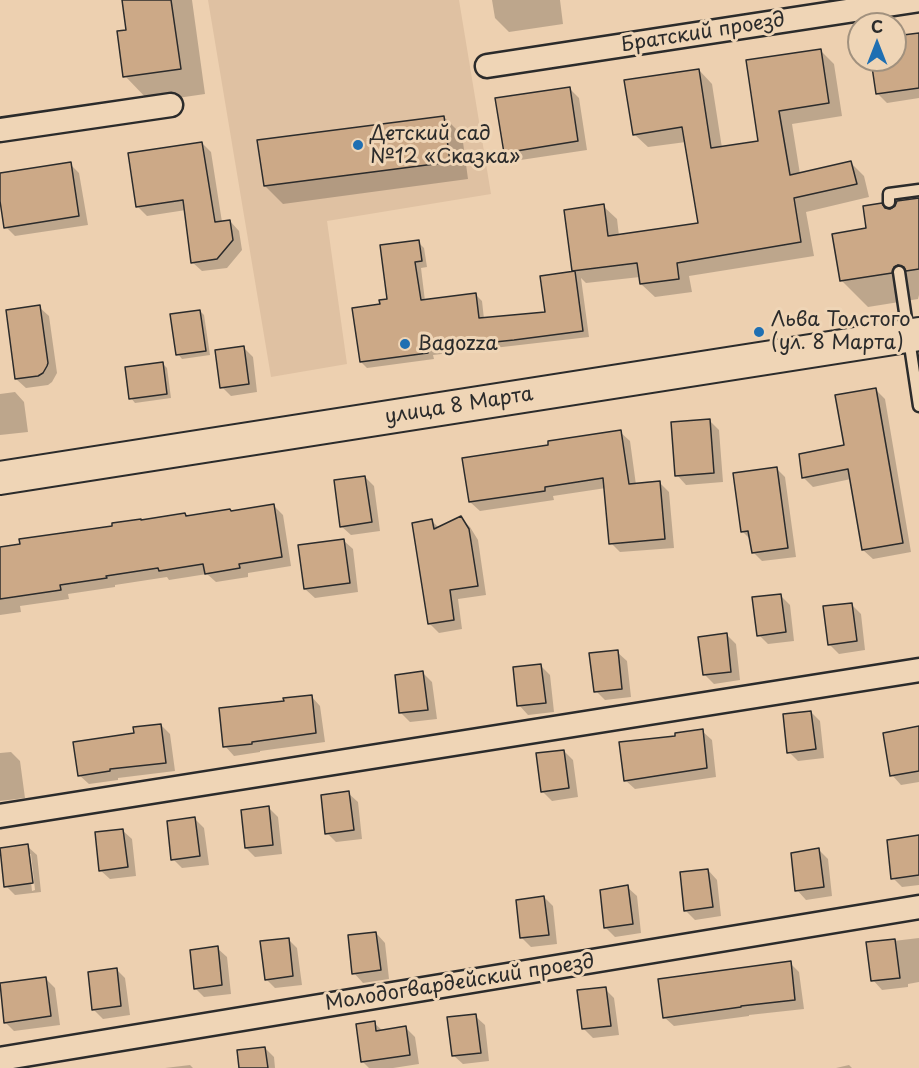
<!DOCTYPE html>
<html>
<head>
<meta charset="utf-8">
<style>
  body { margin:0 }
  #map { position:relative; width:919px; height:1068px; overflow:hidden; background:#edd0b0; font-family:"Playpen Sans",sans-serif }
  canvas { display:block }
  .north { position:absolute; left:847px; top:12px; width:60px; height:60px; box-sizing:border-box; background:#efd5b6; border:2px solid #a1917e; border-radius:50%; rotate:0deg; font-size:16px; font-weight:700; line-height:24px; text-align:center; color:#2b2b2b }
  .north::after { content:''; display:block; margin:auto; width:21px; height:27px; background:#1f6fb2; clip-path:polygon(50% 0,100% 100%,50% 72%,0 100%) }
</style>
</head>
<body>
<div id="map">
<canvas width="919" height="1068"></canvas>
<div class="north">С</div>
</div>
<script>
const g = document.querySelector('canvas').getContext('2d');
g.lineJoin = 'round';
function fillPath(path, color) {
  g.fillStyle = color;
  g.fill(path, 'evenodd');
}
function stroke(path, color, width, dash) {
  g.strokeStyle = color;
  g.lineWidth = width;
  g.lineCap = dash ? 'butt' : 'round';
  g.setLineDash(dash || []);
  g.stroke(path);
}
function label(font, color, halo, rows, align = 'center') {
  g.font = font + ' "Playpen Sans",sans-serif';
  g.lineWidth = 6;
  g.setLineDash([]);
  g.textBaseline = 'middle';
  g.strokeStyle = halo;
  g.fillStyle = color;
  for (const [text, x, y, turn = 0] of rows) {
    g.save();
    g.translate(x, y);
    g.rotate((+turn || 0) * Math.PI / 180);
    g.textAlign = isNaN(turn) ? turn : align;
    if (halo) g.strokeText(text, 0, 0);
    g.fillText(text, 0, 0);
    g.restore();
  }
}
const built = new Path2D(`
  M208,0H459L491,194L327,221L347,364L271,377Z`);
const shadow = new Path2D(`
  M123,0H192L205,94L150,102L125,76L127,31Z
  M492,0H560L563,24L509,32L495,18Z
  M919,34V98L887,103L878,94L873,60H895V38Z
  M820,50L834,64L842,116L792,124L800,174L851,163L864,176L869,197L806,212L814,256L689,276L692,292L655,297L641,284L640,277L586,283L581,278L589,337L433,355L434,359L367,368L361,362L381,306L388,300L418,242L424,248L427,267L421,268L425,301L476,295L482,301L484,319L546,314L541,278L576,273L573,270L603,206L617,219L619,236L700,224L686,142L648,147L634,134L699,70L712,84L722,148L760,142L748,62Z
  M569,88L579,98L587,150L514,161L505,152Z
  M444,117L462,135L468,179L283,204L265,186Z
  M202,143L211,152L222,222L230,221L239,231L242,250L227,268L202,271L192,262L186,210L147,216L138,207Z
  M70,164L79,173L88,225L15,236L6,227L0,192V175Z
  M919,199V295L918,299L868,307L841,280L868,229L886,210L890,211Z
  M39,307L49,316L57,373L52,382L48,385L26,388L16,379Z
  M200,311L204,315L210,355L182,359L178,354Z
  M243,347L253,357L257,392L231,396L222,387Z
  M163,364L167,368L171,398L135,403L131,398Z
  M876,390L885,399L911,552L873,559L863,550L851,479L813,487L804,478L846,447Z
  M15,392L24,402L28,432L0,435V394Z
  M710,421L719,430L723,482L686,485L677,475Z
  M620,432L630,441L636,485L660,483L669,492L674,548L620,552L611,543L606,488L553,496L554,500L480,511L470,502L550,446Z
  M776,468L785,477L796,557L762,561L753,552L751,540L742,531Z
  M365,477L374,486L380,531L351,535L341,526Z
  M274,506L283,515L291,566L248,573V577L216,582L207,574L169,580L167,577L115,585V587L68,594L69,599L20,606L21,612L0,615V549L185,514L187,517L232,512Z
  M461,518L470,527L478,540L486,595L458,599L462,629L439,633L429,623L432,521L439,528Z
  M343,540L353,549L358,592L315,598L305,589Z
  M780,595L790,605L794,641L768,644L759,635Z
  M851,604L861,614L865,650L839,654L829,644Z
  M726,634L736,644L740,680L714,684L704,674Z
  M617,652L627,661L631,697L605,700L596,691Z
  M541,666L550,675L554,712L528,715L519,705Z
  M423,673L432,682L437,719L410,722L401,713Z
  M311,696L320,706L325,742L260,751V752L234,756L225,746L285,702Z
  M811,712L820,721L824,758L798,761L789,752Z
  M161,725L170,734L175,771L118,778V780L89,784L79,775L135,734Z
  M919,729V782L901,785L892,775Z
  M702,731L712,740L716,777L635,789L625,780L676,737Z
  M564,751L573,760L578,797L552,801L542,791Z
  M11,752L20,761L25,798L0,801V753Z
  M348,793L358,802L362,839L336,842L327,833Z
  M268,807L278,817L282,854L255,857L246,848Z
  M195,819L204,828L209,865L182,868L173,859Z
  M122,830L132,839L136,876L110,879L100,870Z
  M919,842V885L902,887L893,878Z
  M27,846L37,855L41,892L15,895L6,886ZM28,854H31L35,890L32,891Z
  M819,850L828,859L832,896L806,900L797,890Z
  M708,870L717,880L721,916L695,920L686,911L682,874Z
  M627,887L637,896L641,933L615,937L605,927Z
  M544,897L553,906L557,944L531,947L522,938Z
  M376,933L385,943L389,979L363,983L354,973Z
  M919,938V982L908,984V987L882,990L873,980L868,944Z
  M288,939L297,948L302,985L275,988L266,979Z
  M217,948L227,957L231,994L204,997L195,988Z
  M790,963L799,972L804,1009L749,1015V1016L674,1026L664,1017Z
  M116,969L125,978L130,1015L103,1019L94,1010Z
  M46,979L55,988L60,1025L14,1031L5,1022Z
  M605,989L614,998L619,1035L593,1038L583,1028Z
  M475,1016L485,1025L489,1061L463,1064L453,1055Z
  M374,1023L383,1031L406,1028L415,1037L419,1064L393,1068H369L363,1062Z
  M265,1048L274,1057L275,1068H241Z
  M190,1065L193,1068H165Z
  M849,1065L852,1068H836Z`);
const building = new Path2D(`
  M122,0H171L181,69L123,77L117,31L126,30Z
  M919,33V88L876,94L871,60H895V36Z
  M821,49L829,103L779,111L790,175L851,161L857,184L794,198L801,242L677,263L679,279L640,284L637,263L572,271L564,210L604,204L608,236L698,223L682,127L633,135L624,80L699,69L711,148L758,141L746,60Z
  M570,87L578,141L504,153L495,98Z
  M444,116L450,162L264,186L257,140Z
  M202,142L215,222L230,220L233,240L217,259L191,263L183,200L136,207L128,153Z
  M71,162L79,216L4,228L0,201V173Z
  M919,198V269L906,271L904,267L898,265L894,267L892,273L840,281L832,234L866,228L863,206L882,203L885,208L890,209L895,206L897,201Z
  M419,240L422,261L415,262L421,300L476,293L479,318L545,312L540,276L575,271L583,331L514,340L428,349V353L360,362L352,308L380,304L379,300L387,299L380,245Z
  M40,305L48,363L47,366L43,373L38,376L15,379L6,310Z
  M200,310L206,351L176,355L170,314Z
  M244,346L249,384L220,388L215,350Z
  M163,362L167,394L129,399L125,367Z
  M876,388L903,543L862,550L848,469L802,478L799,454L844,445L835,395Z
  M710,419L714,473L675,476L671,422Z
  M621,430L629,484L660,481L665,539L609,544L603,478L545,487V491L469,502L462,458L548,445V441Z
  M777,467L788,548L752,553L748,531L741,532L733,473Z
  M365,476L372,522L340,527L334,480Z
  M274,504L282,557L239,564L240,568L205,574L203,564L159,571L158,568L106,576L107,578L60,585L61,590L0,599V547L20,544L19,539L112,526V523L141,519V520L185,513L186,516L230,509L231,511Z
  M461,516L469,529L478,586L450,590L454,620L428,624L412,523L432,519L434,529Z
  M344,539L350,583L304,589L298,545Z
  M781,594L786,632L757,636L752,597Z
  M852,603L857,641L828,645L823,606Z
  M727,633L731,672L703,675L698,637Z
  M618,650L622,689L594,692L589,653Z
  M541,664L546,703L517,706L513,667Z
  M423,671L428,710L399,713L395,675Z
  M312,695L316,733L252,742V744L223,747L219,708L284,701L283,698Z
  M811,711L816,749L787,753L783,714Z
  M161,724L166,763L110,769V771L78,776L73,742L134,733L133,727Z
  M919,726V771L890,776L883,733Z
  M703,729L707,768L624,781L619,742L675,736V733Z
  M564,750L569,788L541,792L536,753Z
  M349,791L354,830L325,834L321,795Z
  M269,806L273,845L245,848L241,810Z
  M195,817L200,856L171,860L167,821Z
  M123,829L128,867L99,871L95,832Z
  M919,835V875L891,879L887,840Z
  M28,844L33,883L4,887L0,848Z
  M819,848L824,887L795,891L791,853Z
  M708,869L713,907L684,911L680,872Z
  M628,885L633,924L604,928L600,890Z
  M544,896L549,935L520,938L516,900Z
  M376,932L381,970L352,974L348,935Z
  M289,938L293,976L265,980L260,941Z
  M895,939L900,978L871,981L866,942Z
  M218,946L222,985L194,989L190,950Z
  M791,961L795,1000L741,1006V1007L663,1018L658,979Z
  M117,968L121,1006L92,1010L88,972Z
  M46,977L51,1016L4,1023L0,983Z
  M606,987L611,1026L582,1029L577,990Z
  M476,1014L481,1053L452,1056L447,1017Z
  M375,1021L376,1031L406,1026L410,1055L361,1062L356,1024Z
  M265,1047L268,1068H239L237,1050Z`);
const lane = new Path2D(`
  M889,202V194L919,190
  M899,272L919,406`);
const street = new Path2D(`
  M487,66L919,0
  M0,130L171,105
  M0,816L919,670
  M0,1059L919,907`);
const secondary = new Path2D(`
  M0,478L919,334`);
const markers = [
  [358,145,6,"#1f6fb2"],
  [759,332,6,"#1f6fb2"],
  [405,344,6,"#1f6fb2"]
];
const streetNames = [
  ["Братский проезд",703,33,-9],
  ["улица 8 Марта",459,406,-9],
  ["Молодогвардейский проезд",460,983,-9]
];
const poiNames = [
  ["Детский сад",370,134],
  ["№12 «Сказка»",370,157],
  ["Льва Толстого",771,320],
  ["(ул. 8 Марта)",771,343],
  ["Bagozza",417,344]
];
fillPath(built, '#dfc1a2');
fillPath(shadow, '#0003');
fillPath(building, '#cca987');
stroke(building, '#2b2b2b', 1.5);
stroke(lane, '#2b2b2b', 15);
stroke(street, '#2b2b2b', 27);
stroke(secondary, '#2b2b2b', 36);
stroke(lane, '#efd5b6', 10);
stroke(street, '#efd5b6', 22);
stroke(secondary, '#efd5b6', 32);
for (const [x, y, r, color] of markers) {
  const dot = new Path2D();
  dot.arc(x, y, r, 0, 2 * Math.PI);
  g.fillStyle = color;
  g.fill(dot);
  stroke(dot, '#efd5b6', 2);
}
label('20px', '#2b2b2b', '#efd5b6', streetNames);
label('20px', '#2b2b2b', '#efd5b6', poiNames, 'left');
</script>
</body>
</html>
